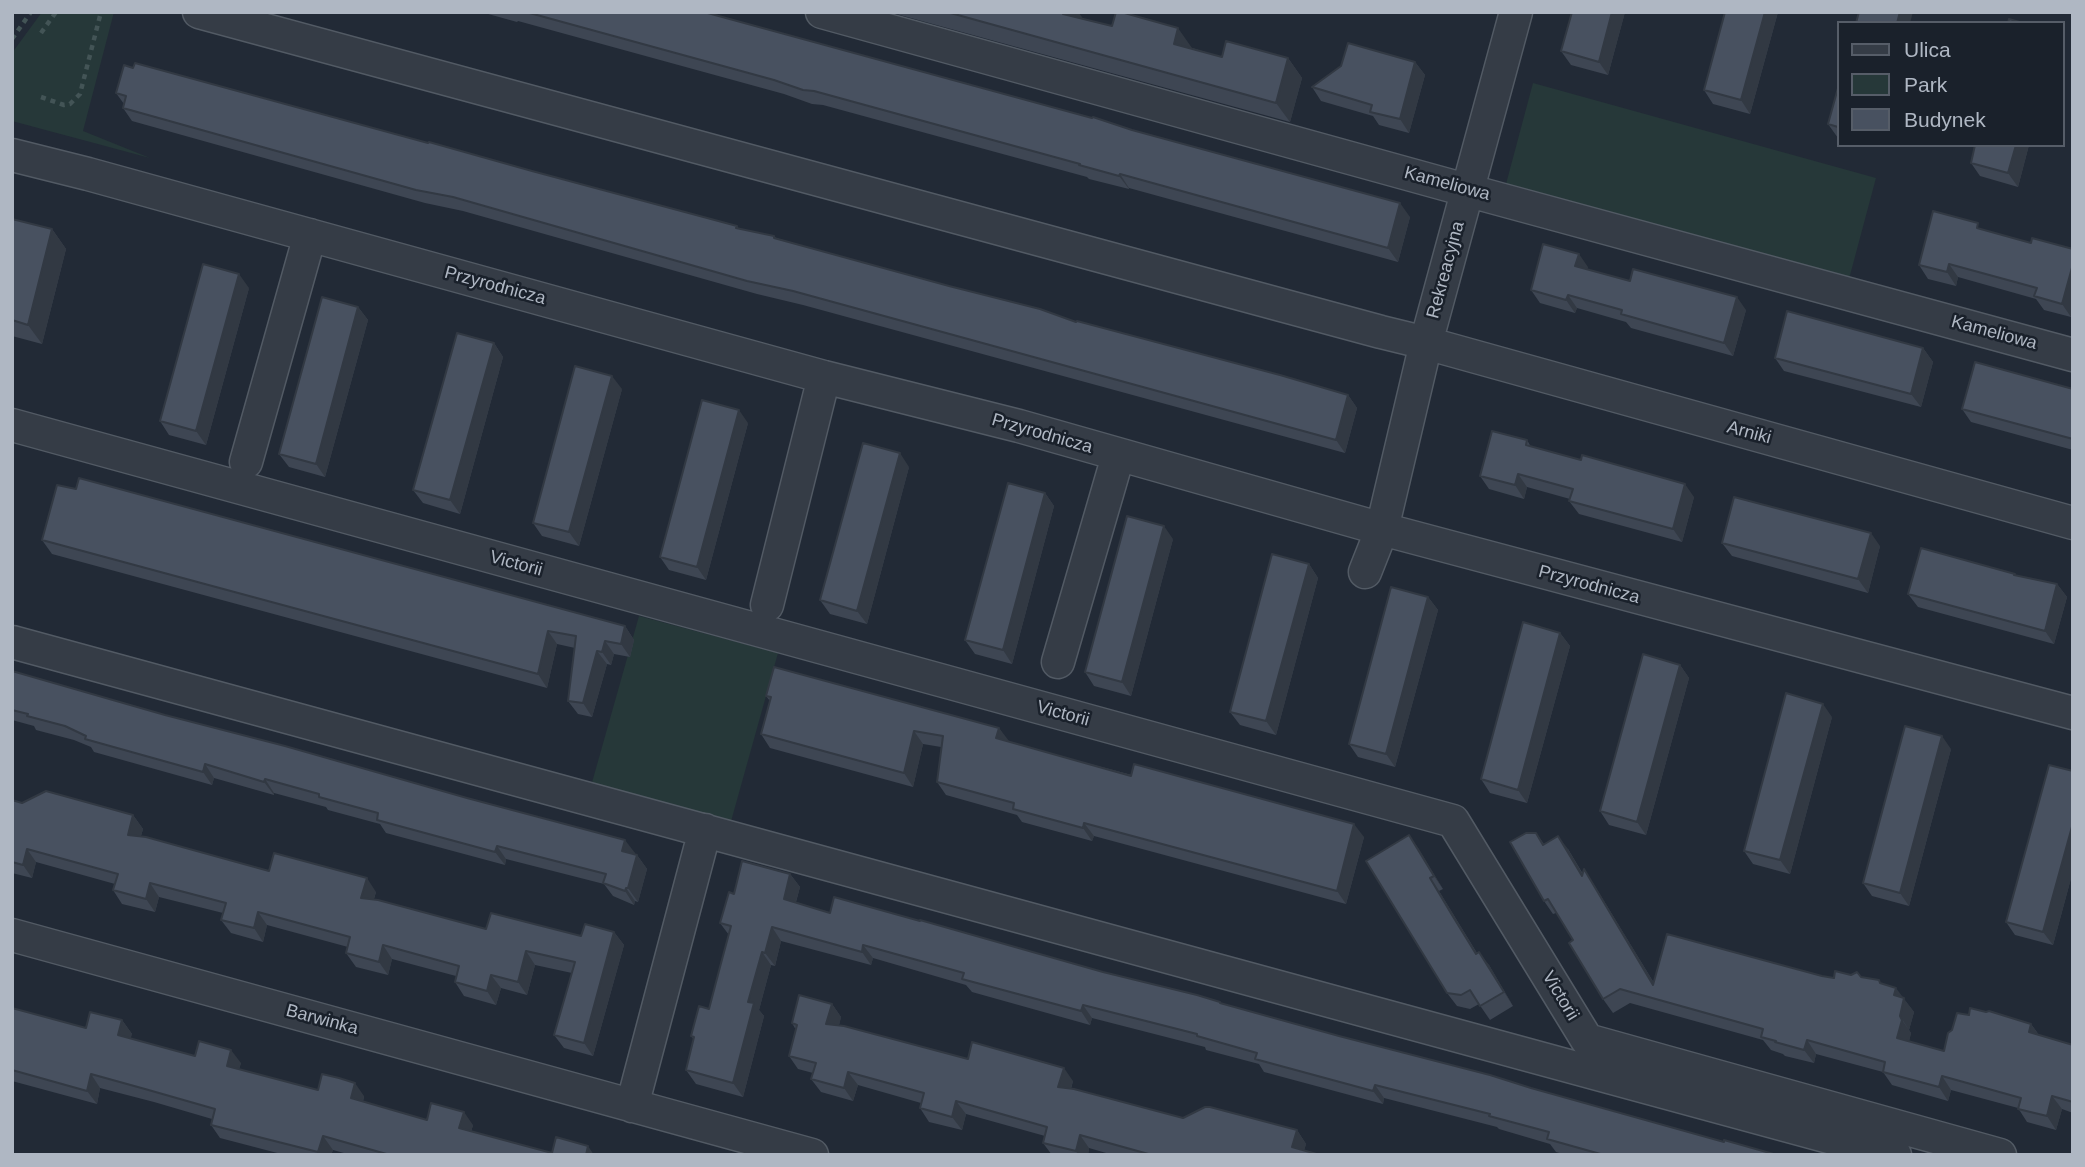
<!DOCTYPE html>
<html>
<head>
<meta charset="utf-8">
<style>
  body { margin:0 }
  #map { position:relative; width:2085px; height:1167px; overflow:hidden; background:#222a36; font-family:Helvetica,sans-serif }
  canvas { display:block }
  .frame { position:absolute; inset:0; border:14px solid #afb7c3; pointer-events:none }
  .legend { position:absolute; left:1837px; top:21px; width:228px; height:126px; box-sizing:border-box; background:#1a212b; border:2px solid #565d68; margin:0; padding:9px 12px; list-style:none; font-size:21px; color:#afb7c3 }
  .legend li { display:flex; align-items:center; gap:14px; height:35px }
  .legend b { width:35px; border:2px solid #565d68 }
</style>
</head>
<body>
<div id="map">
<canvas width="2085" height="1167"></canvas>
<div class="frame"></div>
<ul class="legend">
<li><b style="height:9px;background:#353c46"></b>Ulica</li>
<li><b style="height:19px;background:#263839"></b>Park</li>
<li><b style="height:19px;background:#485160"></b>Budynek</li>
</ul>
</div>
<script>
const g = document.querySelector('canvas').getContext('2d');
g.lineJoin = 'round';
function fillPath(path, color) {
  g.fillStyle = color;
  g.fill(path, 'evenodd');
}
function stroke(path, color, width, dash) {
  g.strokeStyle = color;
  g.lineWidth = width;
  g.lineCap = dash ? 'butt' : 'round';
  g.setLineDash(dash || []);
  g.stroke(path);
}
function label(font, color, halo, rows, align = 'center') {
  g.font = font + ' Helvetica,sans-serif';
  g.lineWidth = 5;
  g.setLineDash([]);
  g.textBaseline = 'middle';
  g.strokeStyle = halo;
  g.fillStyle = color;
  for (const [text, x, y, turn = 0] of rows) {
    g.save();
    g.translate(x, y);
    g.rotate((+turn || 0) * Math.PI / 180);
    g.textAlign = isNaN(turn) ? turn : align;
    if (halo) g.strokeText(text, 0, 0);
    g.fillText(text, 0, 0);
    g.restore();
  }
}
const green = new Path2D(`
  M42,12H114L83,131L150,158L12,121V53Z
  M1533,83L1876,178L1849,279L1506,184Z
  M639,616L778,653L730,825L591,786Z`);
const path = new Path2D(`
  M41,33L56,12
  M12,39L31,12
  M41,97L64,105L70,104L80,94L101,12`);
const minor = new Path2D(`
  M199,12L1381,332L1426,343L2073,523
  M822,12L1455,187L2073,355
  M12,155L88,174L824,377L1019,426L1382,529L2073,713
  M12,425L1453,821L1587,1040L2000,1155
  M246,462L310,235
  M1365,572L1382,529L1426,343L1516,12
  M767,605L824,377
  M12,642L1895,1155
  M1058,662L1118,456
  M12,935L812,1155
  M632,1106L705,830`);
const wall = new Path2D(`
  M481,12H704L1410,217L1398,262L1129,188V189L1089,179L1087,177L823,105L812,104L784,94L518,21L517,22Z
  M889,12H1078L1081,18L1192,48L1222,57L1288,58L1302,78L1290,122Z
  M1572,12H1625L1608,75L1571,65L1561,51Z
  M1725,12H1778L1750,114L1713,104L1704,90Z
  M1415,62L1425,75L1409,133L1379,125L1373,116L1321,101L1312,87Z
  M1838,88V138L1828,124Z
  M116,93L532,171L737,226L739,229L774,236L776,238L1076,322L1348,395L1357,408L1345,453L803,305L757,294L463,211L425,203L132,121L123,108L124,104Z
  M2029,145L2018,187L1980,176L1971,163Z
  M12,219L52,229L66,249L42,344L12,336Z
  M1983,230L2031,243L2073,249V312L2071,317L2044,310L2036,299L1958,277L1956,286L1928,279L1919,265Z
  M1588,267L1587,269L1630,281L1746,310L1733,356L1631,328L1626,322L1577,308L1575,313L1540,303L1531,290Z
  M249,288L206,445L169,435L160,421Z
  M358,307L368,320L325,477L289,467L279,454Z
  M494,343L503,357L460,514L423,503L413,490Z
  M1923,348L1933,362L1921,407L1784,371L1775,358Z
  M622,389L579,546L542,536L533,523Z
  M2073,389V450L1971,422L1962,409Z
  M748,423L706,580L669,570L660,557Z
  M1527,440L1531,447L1694,497L1682,542L1579,514L1569,501L1570,499L1527,487L1524,499L1489,489L1480,476Z
  M909,467L867,624L830,614L820,600Z
  M1045,493L1054,506L1012,664L975,654L965,640Z
  M1173,539L1131,696L1094,686L1085,672Z
  M42,540L625,626L634,640L630,657L614,654L611,665L607,664L592,717L578,714L568,701L575,648L557,644L547,688L52,554Z
  M1722,543L1880,546L1868,593L1732,556Z
  M1309,564L1318,578L1276,735L1240,725L1230,712Z
  M2015,574L2016,576L2057,584L2067,597L2054,644L1918,607L1908,594Z
  M1428,597L1438,610L1395,767L1358,757L1349,744Z
  M1560,633L1570,646L1527,803L1490,793L1481,779Z
  M1680,665L1689,678L1646,835L1609,825L1600,811Z
  M12,671L635,853L634,855H637L647,869L638,902L635,901L634,905L613,896L604,884L506,859L505,865L386,833L380,824L328,810L326,807L274,793V795L214,778L212,785L94,752L91,747L74,740L36,730L34,726L12,720Z
  M766,696L999,728L1008,742L1364,837L1346,904L1094,836L1092,841L1022,822L1017,815L946,795L937,782L941,747L923,744L913,787L770,748L761,734L770,701Z
  M1832,717L1790,874L1753,864L1744,851Z
  M1951,749L1909,906L1872,896L1863,883Z
  M2073,771V871L2053,945L2015,935L2006,922Z
  M12,800L22,803L133,815L143,829L141,836L269,871L376,892L374,899L486,929L581,936L614,932L624,945L593,1056L564,1048L554,1035L572,973L535,965L527,995L501,988L496,1005L464,996L455,982L456,976L392,959L388,975L356,967L346,953L348,947L267,925L263,942L231,933L221,920L223,913L159,897L155,912L122,904L113,890L115,884L36,862L32,878L12,873Z
  M1536,833L1544,844L1568,849L1583,874L1593,883L1654,983L1822,976L1834,978L1861,977L1879,980L1881,983L1903,998L1914,1012L1909,1030L1911,1033L1909,1041L1944,1051L1952,1030L1969,1015L2031,1024L2039,1035L2073,1045V1113L2062,1109L2056,1130L2027,1122L2018,1108L1951,1090L1948,1101L1892,1085L1883,1072L1816,1054L1814,1063L1785,1056L1783,1054L1771,1050L1763,1040L1630,1003L1613,1013L1603,999L1573,940L1556,913L1553,914L1544,901Z
  M1409,835L1443,889L1439,891L1477,953L1489,965L1513,1006L1490,1020L1479,1004L1470,1009L1457,1006L1447,993Z
  M790,874L800,887L796,902L830,913L1103,972L1724,1142L1777,1155H1566L1556,1152L1550,1144L1499,1129L1497,1127L1384,1098L1383,1104L1264,1072L1259,1064L1206,1050L1205,1047L1092,1018L1090,1025L972,992L966,985L873,958L871,965L781,941L775,966L771,965L759,1010L764,1016L743,1097L696,1084L686,1070L694,1040L691,1036L709,1009L729,935L720,923L734,894Z
  M832,1004L841,1017L839,1025L968,1059L1073,1081L1071,1089L1183,1118L1297,1130L1306,1144L1304,1150L1320,1155H1113L1089,1148L1088,1155H1052L1043,1143L1045,1136L966,1114L962,1130L929,1122L920,1108L921,1103L858,1085L853,1101L821,1092L811,1079L813,1073L798,1069L789,1056L796,1030L792,1023Z
  M12,1008L86,1028L122,1020L132,1034L130,1038L195,1056L241,1063L239,1069L318,1090L364,1096L363,1102L427,1120L473,1125L471,1132L552,1153L594,1155H351L333,1150L331,1155H285L220,1138L211,1125L212,1119L154,1102L100,1088L97,1104L12,1081Z`);
const shadedWall = new Path2D(`
  M1064,12H1078L1082,17L1077,34L1063,14Z
  M1612,12H1625L1608,75L1599,62Z
  M1765,12H1778L1750,114L1741,100Z
  M1900,12H1913L1910,23H1897Z
  M1178,28L1192,48L1188,63L1174,44Z
  M1288,58L1302,78L1290,122L1276,103Z
  M1415,62L1425,75L1409,133L1400,119Z
  M2016,145H2029L2018,187L2008,173Z
  M1120,174L1129,188V189L1119,176Z
  M1400,203L1410,217L1398,262L1388,248Z
  M52,229L66,249L42,344L28,325Z
  M1579,254L1588,267L1585,280L1575,266Z
  M1949,264L1958,277L1956,286L1947,272Z
  M2073,264V312L2071,317L2062,304Z
  M239,274L249,288L206,445L196,431Z
  M1568,295L1577,308L1575,313L1566,300Z
  M1737,297L1746,310L1733,356L1724,343Z
  M358,307L368,320L325,477L316,464Z
  M494,343L503,357L460,514L450,500Z
  M1923,348L1933,362L1921,407L1911,394Z
  M612,376L622,389L579,546L569,532Z
  M1348,395L1357,408L1345,453L1336,440Z
  M739,410L748,423L706,580L697,567Z
  M900,453L909,467L867,624L857,611Z
  M1518,474L1527,487L1524,499L1515,485Z
  M1685,484L1694,497L1682,542L1673,529Z
  M1045,493L1054,506L1012,664L1003,650Z
  M1164,526L1173,539L1131,696L1122,682Z
  M1871,533L1880,546L1868,593L1858,579Z
  M1309,564L1318,578L1276,735L1266,721Z
  M2057,584L2067,597L2054,644L2045,631Z
  M1428,597L1438,610L1395,767L1386,754Z
  M625,626L634,640L630,657L621,644Z
  M548,631L557,644L547,688L538,674Z
  M1560,633L1570,646L1527,803L1518,790Z
  M605,641L614,654L611,665L602,652Z
  M597,651L607,664L592,717L583,703Z
  M1680,665L1689,678L1646,835L1637,822Z
  M1823,704L1832,717L1790,874L1780,860Z
  M999,728L1009,741L1006,752L996,738Z
  M914,731L923,744L913,787L904,773Z
  M1942,736L1951,749L1909,906L1900,893Z
  M205,764L214,778L212,785L203,772Z
  M265,779L274,793V795L264,782Z
  M133,815L143,829L137,849L128,835Z
  M1084,823L1094,836L1092,841L1083,828Z
  M2073,823V871L2053,945L2043,932Z
  M1354,824L1364,837L1346,904L1337,891Z
  M1409,835L1419,849L1443,889L1434,876Z
  M1558,836L1568,849L1591,889L1582,876Z
  M625,840L635,853L631,865L622,851Z
  M497,846L506,859L505,865L495,852Z
  M27,849L36,862L32,878L23,865Z
  M637,855L647,869L638,902L628,888Z
  M1584,869L1593,883L1663,998L1653,985Z
  M790,874L800,887L793,912L784,899Z
  M367,878L376,892L370,911L361,898Z
  M1430,878L1439,891L1485,967L1476,954Z
  M150,883L159,897L155,912L146,899Z
  M626,888L635,901L634,905L625,891Z
  M258,912L267,925L263,942L254,928Z
  M772,927L781,941L775,966L765,953Z
  M614,932L624,945L593,1056L584,1043Z
  M383,945L392,959L388,975L379,962Z
  M863,945L873,958L871,965L862,952Z
  M526,951L535,965L527,995L518,982Z
  M762,952L771,965L759,1010L764,1016L743,1097L733,1083L748,1002Z
  M1479,952L1489,965L1513,1006L1504,992Z
  M491,975L501,988L496,1005L487,991Z
  M1896,988L1914,1012L1909,1030L1900,1016L1894,995Z
  M832,1004L841,1017L836,1037L826,1024Z
  M1083,1005L1092,1018L1090,1025L1081,1011Z
  M122,1020L132,1034L128,1048L118,1035Z
  M1902,1020L1911,1033L1907,1051L1897,1038Z
  M2031,1024L2041,1038L2029,1032Z
  M1807,1040L1816,1054L1814,1063L1804,1050Z
  M231,1050L241,1063L236,1079L227,1066Z
  M1064,1068L1073,1081L1067,1101L1058,1087Z
  M848,1072L858,1085L853,1101L844,1088Z
  M91,1074L100,1088L97,1104L87,1091Z
  M1942,1076L1951,1090L1948,1101L1939,1087Z
  M355,1083L364,1096L360,1111L351,1098Z
  M1375,1085L1384,1098L1383,1104L1373,1091Z
  M2052,1096L2062,1109L2056,1130L2047,1116Z
  M956,1101L966,1114L962,1130L952,1117Z
  M464,1112L473,1125L468,1142L459,1128Z
  M1297,1130L1306,1144L1303,1155L1292,1147Z
  M1080,1135L1089,1148L1088,1155H1078L1076,1151Z
  M323,1136L333,1150L331,1155H320L318,1152Z
  M588,1146L594,1155H586Z`);
const building = new Path2D(`
  M526,12H704L1092,118L1093,117L1132,130L1400,203L1388,248L1120,174L1119,176L1079,165L1080,164L814,91L803,90L774,80Z
  M947,12H1064L1063,14L1112,26L1116,12H1121L1178,28L1174,44L1222,57L1226,41L1288,58L1276,103Z
  M1572,12H1612L1599,62L1561,51Z
  M1725,12H1765L1741,100L1704,90Z
  M1859,12H1900L1897,23H1856Z
  M2009,19L2023,23H2008Z
  M1348,43L1415,62L1400,119L1370,112L1372,105L1312,87L1341,66Z
  M135,63L428,143L429,142L532,171L737,226L736,228L774,236V238L949,286L1040,309L1076,322L1077,321L1280,375L1348,395L1336,440L793,291L747,281L453,197L416,190L123,108L126,96L116,93L124,65L133,68Z
  M1838,88V127L1828,124Z
  M1975,145H2016L2008,173L1971,163Z
  M1933,211L1978,223L1977,228L2031,243L2032,238L2073,249V264L2062,304L2034,296L2037,288L1949,264L1947,272L1919,265Z
  M12,219L52,229L28,325L12,320Z
  M1543,244L1579,254L1575,266L1630,281L1633,269L1737,297L1724,343L1621,314L1622,310L1568,295L1566,300L1531,290Z
  M203,264L239,274L196,431L160,421Z
  M322,297L358,307L316,464L279,454Z
  M1787,311L1923,348L1911,394L1775,358Z
  M457,333L494,343L450,500L413,490Z
  M1975,362L2073,389V439L1962,409Z
  M575,366L612,376L569,532L533,523Z
  M702,400L739,410L697,567L660,557Z
  M1492,431L1527,440L1526,445L1581,460L1582,455L1685,484L1673,529L1569,501L1573,489L1518,474L1515,485L1480,476Z
  M863,443L900,453L857,611L820,600Z
  M79,478L625,626L621,644L605,641L602,652L597,651L583,703L568,701L576,636L548,631L538,674L42,540L57,485L76,489Z
  M1008,483L1045,493L1003,650L965,640Z
  M1734,497L1871,533L1858,579L1722,543Z
  M1127,516L1164,526L1122,682L1085,672Z
  M1921,548L2015,574L2014,575L2057,584L2045,631L1908,594Z
  M1272,554L1309,564L1266,721L1230,712Z
  M1391,587L1428,597L1386,754L1349,744Z
  M1523,622L1560,633L1518,790L1481,779Z
  M1643,654L1680,665L1637,822L1600,811Z
  M774,667L999,728L996,738L1131,776L1134,764L1354,824L1337,891L1084,823L1083,828L1013,809L1014,803L937,782L943,736L914,731L904,773L761,734L771,697L766,696Z
  M12,671L165,715L285,746L467,798L625,840L622,851L637,855L628,888H626L625,891L603,883L606,874L497,846L495,852L377,820L378,813L319,797V794L265,779L264,782L205,764L203,772L85,739L86,736L65,726L27,716L28,714L12,710Z
  M1786,693L1823,704L1780,860L1744,851Z
  M1905,726L1942,736L1900,893L1863,883Z
  M2049,765L2073,771V823L2043,932L2006,922Z
  M46,791L133,815L128,835L146,837L269,871L274,853L367,878L361,898L378,900L486,929L491,913L581,936L585,924L614,932L584,1043L554,1035L575,962L526,951L518,982L491,975L487,991L455,982L459,966L383,945L379,962L346,953L350,937L258,912L254,928L221,920L226,903L150,883L146,899L113,890L118,874L27,849L23,865L12,862V800L22,803Z
  M1526,833H1536L1543,845L1558,836L1582,876L1584,869L1653,985L1667,934L1822,976L1834,978L1835,971L1851,975L1857,972L1861,977L1879,980L1880,983L1896,988L1894,995L1904,998L1900,1016L1902,1020L1897,1038L1944,1051L1948,1033L1952,1030L1957,1013L1969,1015L1970,1008L1986,1012L1989,1011L2031,1024L2029,1032L2073,1045V1102L2052,1096L2047,1116L2018,1109L2021,1098L1942,1076L1939,1087L1883,1072L1885,1062L1807,1040L1804,1050L1775,1042L1776,1041L1761,1037L1763,1029L1620,989L1603,999L1569,943L1573,940L1548,899L1544,901L1510,842Z
  M1409,835L1434,876L1430,878L1452,915L1476,954L1479,952L1504,992L1480,1006L1470,990L1461,995L1447,993L1366,861Z
  M742,861L790,874L784,899L830,913L834,897L920,921V920L1103,972L1197,995L1220,1002V1003L1339,1036L1490,1075L1531,1088L1724,1142V1140L1777,1155H1604L1547,1139L1549,1132L1489,1116L1490,1114L1375,1085L1373,1091L1255,1059L1257,1053L1197,1036V1034L1083,1005L1081,1011L962,979L964,973L863,945L862,952L772,927L765,953L762,952L748,1002L754,1003L733,1083L686,1070L694,1037L691,1036L699,1006L709,1009L720,967L731,926L720,923L729,892L734,894Z
  M799,995L832,1004L826,1024L844,1026L968,1059L972,1042L1064,1068L1058,1087L1074,1089L1183,1118L1205,1107H1210L1297,1130L1292,1147L1320,1155H1152L1080,1135L1076,1151L1043,1143L1047,1127L956,1101L952,1117L920,1108L924,1093L848,1072L844,1088L811,1079L816,1063L789,1056L797,1025L792,1023Z
  M12,1008L86,1028L90,1012L122,1020L118,1035L195,1056L199,1041L231,1050L227,1066L318,1090L322,1074L339,1078L355,1083L351,1098L427,1120L431,1103L464,1112L459,1128L552,1153L556,1137L588,1146L586,1155H390L323,1136L318,1152L211,1125L215,1109L145,1089L91,1074L87,1091L12,1070Z`);
const streetNames = [
  ["Kameliowa",1447,184,15],
  ["Rekreacyjna",1446,270,-75],
  ["Przyrodnicza",495,286,15],
  ["Kameliowa",1994,333,15],
  ["Arniki",1749,433,15],
  ["Przyrodnicza",1042,434,16],
  ["Victorii",516,564,15],
  ["Przyrodnicza",1589,585,15],
  ["Victorii",1063,714,15],
  ["Victorii",1560,996,59],
  ["Barwinka",322,1020,15]
];
fillPath(green, '#263839');
stroke(minor, '#525a64', 35);
stroke(path, '#435456', 4.5, [5, 5]);
stroke(minor, '#353c46', 32);
fillPath(wall, '#3e4653');
fillPath(shadedWall, '#323943');
fillPath(building, '#485160');
stroke(building, '#323943', 2);
label('18px', '#afb7c3', '#1a212b', streetNames);
</script>
</body>
</html>
